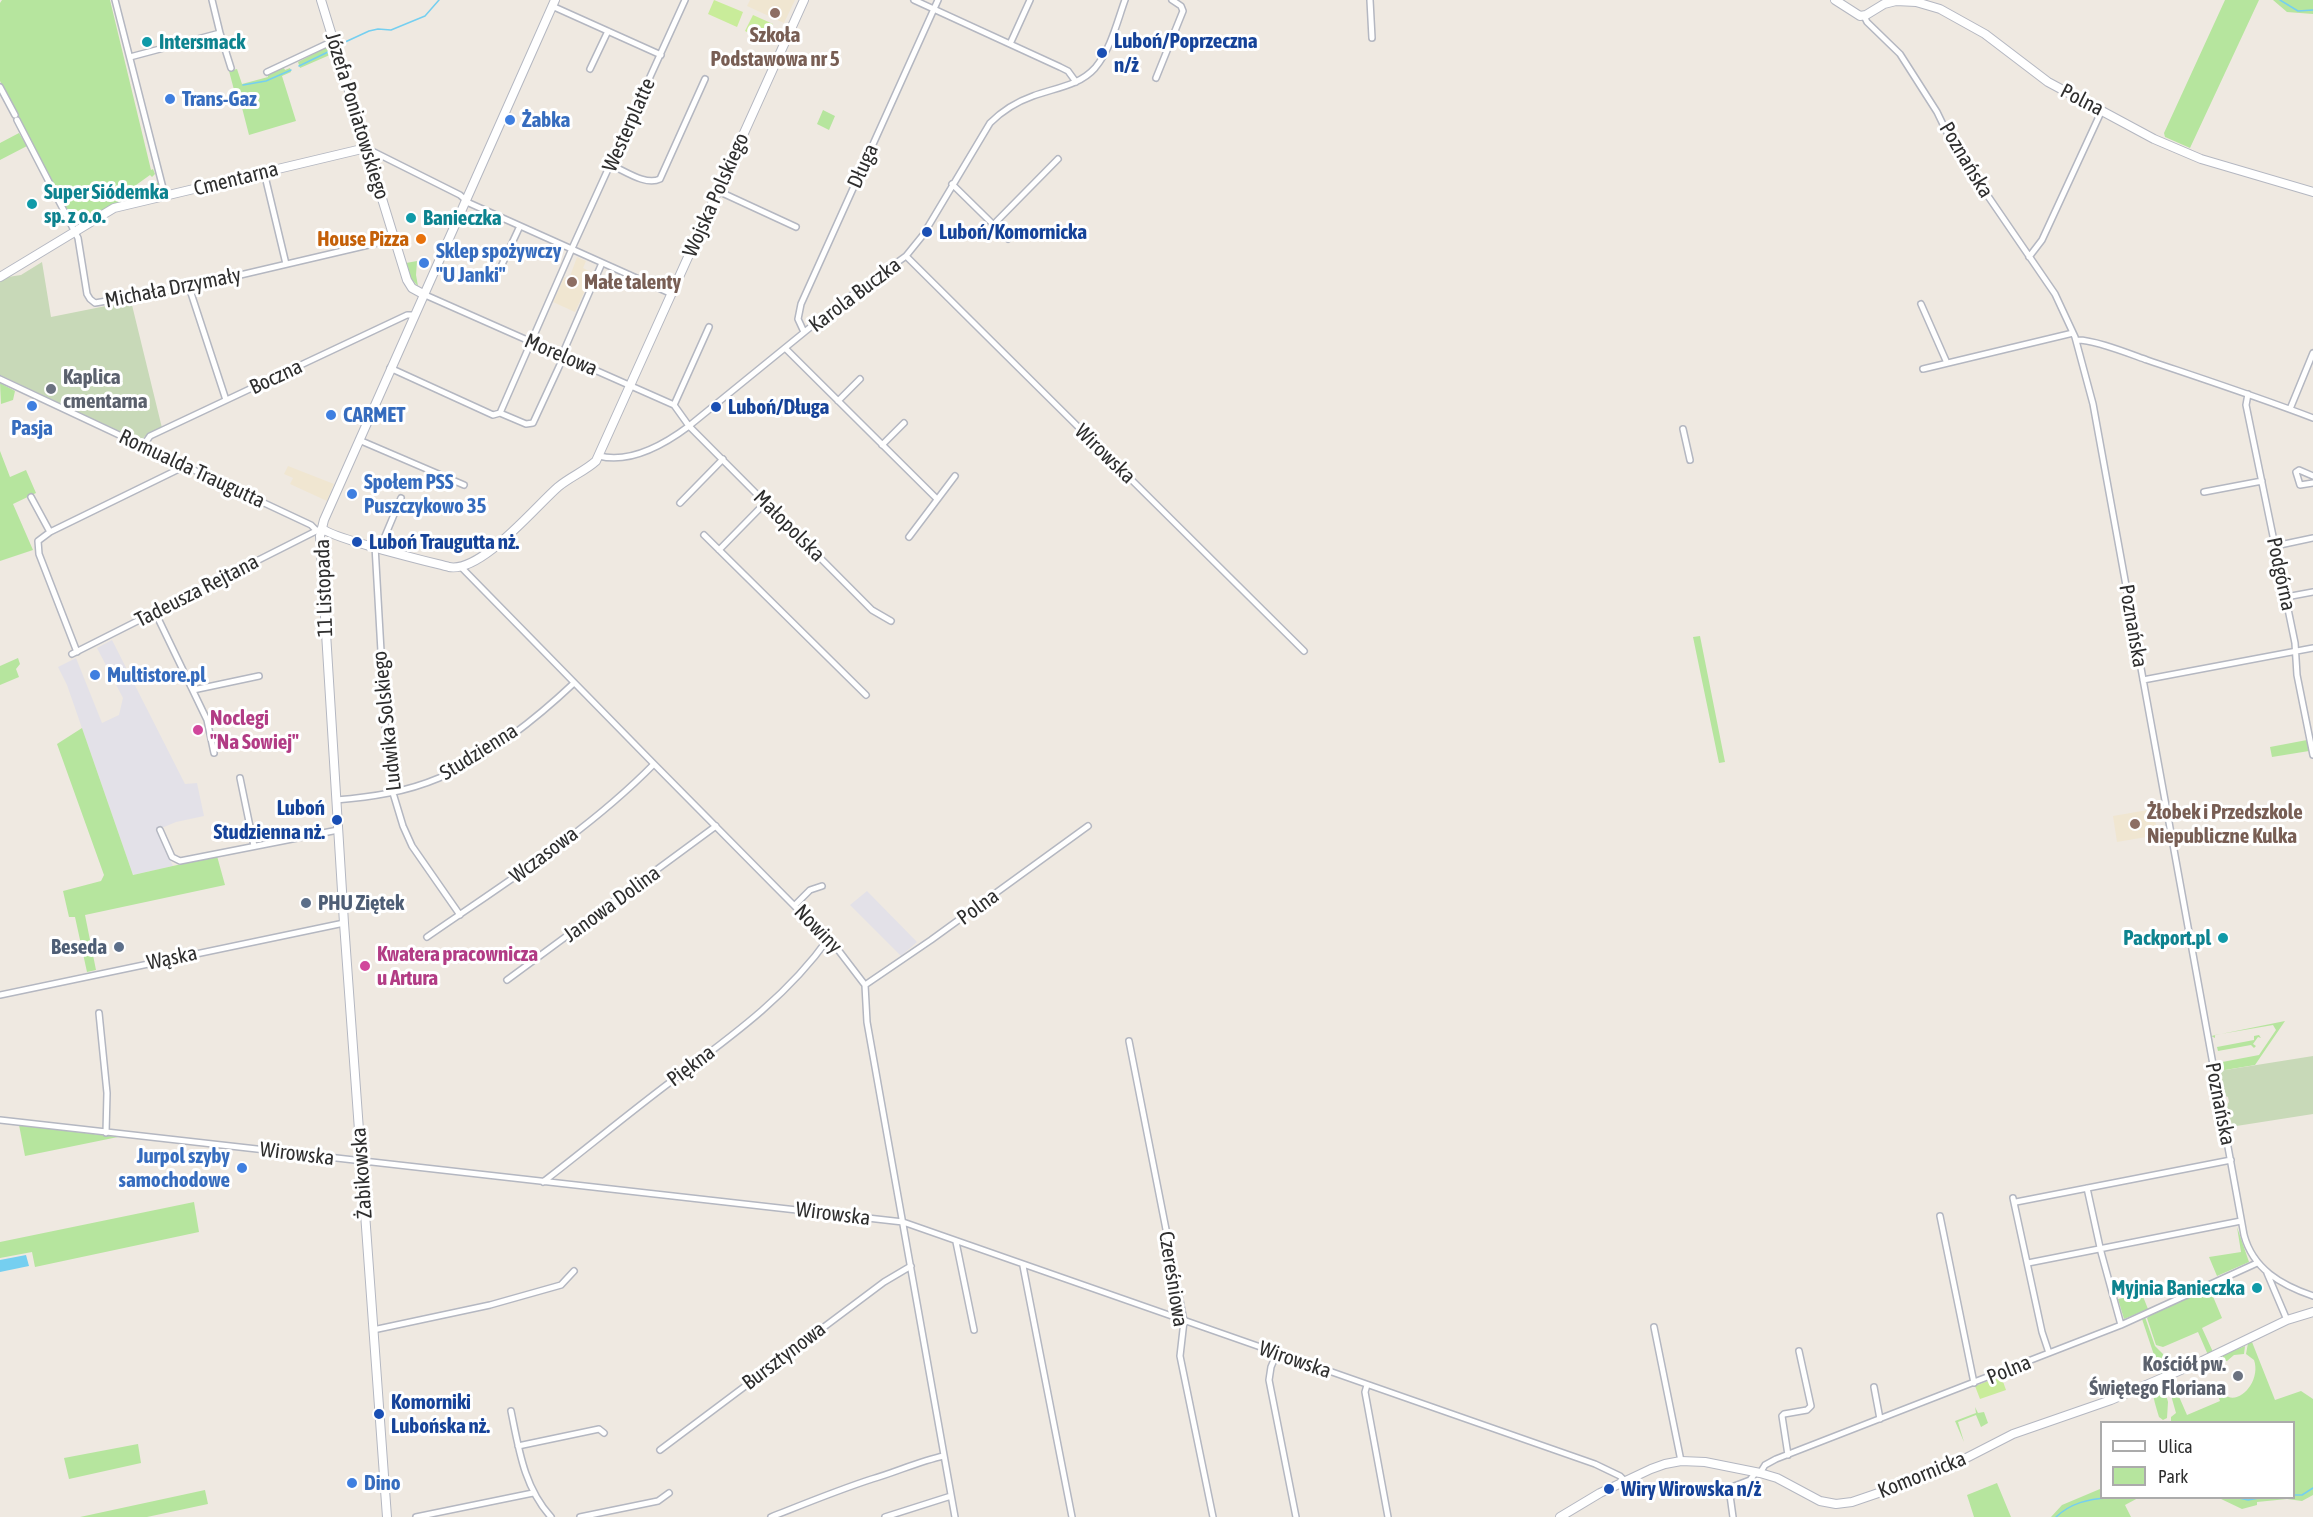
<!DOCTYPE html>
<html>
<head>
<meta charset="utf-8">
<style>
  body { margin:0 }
  #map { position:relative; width:2313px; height:1517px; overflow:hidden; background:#efe9e1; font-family:"Asap Condensed",sans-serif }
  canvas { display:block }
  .legend { position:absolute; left:2100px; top:1421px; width:195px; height:78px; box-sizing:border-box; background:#fff; border:2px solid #ababab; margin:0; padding:8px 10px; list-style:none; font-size:18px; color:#2e2e2e }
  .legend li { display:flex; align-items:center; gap:12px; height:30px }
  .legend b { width:30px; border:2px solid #ababab }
</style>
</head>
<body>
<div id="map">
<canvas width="2313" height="1517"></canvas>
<ul class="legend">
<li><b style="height:8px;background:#fff"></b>Ulica</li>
<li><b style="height:16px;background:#b6e59e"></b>Park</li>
</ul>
</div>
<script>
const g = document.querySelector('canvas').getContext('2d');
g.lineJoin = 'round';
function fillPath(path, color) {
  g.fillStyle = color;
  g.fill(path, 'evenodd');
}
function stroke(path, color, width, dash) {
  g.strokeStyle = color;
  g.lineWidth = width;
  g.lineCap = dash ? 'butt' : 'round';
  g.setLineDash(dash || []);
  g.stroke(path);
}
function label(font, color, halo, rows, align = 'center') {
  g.font = font + ' "Asap Condensed",sans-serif';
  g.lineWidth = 6;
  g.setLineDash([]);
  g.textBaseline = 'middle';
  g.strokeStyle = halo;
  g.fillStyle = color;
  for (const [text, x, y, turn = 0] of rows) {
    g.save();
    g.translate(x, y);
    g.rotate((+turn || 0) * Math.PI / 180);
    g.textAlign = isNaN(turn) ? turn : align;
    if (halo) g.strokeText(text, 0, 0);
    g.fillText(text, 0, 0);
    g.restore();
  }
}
const industrial = new Path2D(`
  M112,640L185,784L197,783L204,816L176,822L157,830L173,866L133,875L67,685L58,667L76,658L102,723L119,715L123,698L97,648Z
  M867,891L917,942L901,956L850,905Z`);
const education = new Path2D(`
  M750,0H795L784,23L747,6Z
  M577,257L586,261L583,268L593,273L575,312L553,302L564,277L569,279Z
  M288,466L334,484L327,501L290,484L293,478L284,474Z
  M2148,810L2154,815L2158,835L2117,842L2113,816Z`);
const green = new Path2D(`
  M2,0H110L151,170L153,169L155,174L152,177L150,175L125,193L126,201L77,226L72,223L0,81V3Z
  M2225,0H2259L2190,148L2165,137L2164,133Z
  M2273,0H2313V14L2287,12Z
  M327,47H330L332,54L300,68L298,62Z
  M284,68L285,70L290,68L291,72L282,76L296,121L249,135L240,100L237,101L229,71L237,69L242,84L268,77L267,73Z
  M823,110L835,116L829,130L817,124Z
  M19,133L27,146L0,160V143Z
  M154,182L158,183L159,190L157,194L132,200L138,195L139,197L154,187Z
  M417,261L416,275L418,286L411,279L406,263Z
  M0,383L15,391L13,400L1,404Z
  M0,451L10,477L26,470L36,493L13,504L33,550L0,561Z
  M1700,636L1725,762L1719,763L1693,637Z
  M18,658L20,664L16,669L19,677L0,685V666Z
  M82,728L133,875L217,856L225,885L85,915L96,970L87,972L75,917H69L63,891L101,881L104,875L57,744Z
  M2307,740L2309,751L2272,757L2270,747Z
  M2285,1021L2255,1065L2219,1071L2217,1063L2259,1055L2276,1030L2273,1025L2215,1035V1038L2211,1036Z
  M2259,1035L2261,1038L2258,1037L2253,1044L2256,1046L2254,1048L2251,1045L2218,1051L2217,1047L2254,1040V1036Z
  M19,1125L118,1137L25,1156Z
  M194,1202L199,1232L35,1267L32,1252L0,1258V1242Z
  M2237,1227L2249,1262L2217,1276L2209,1257L2241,1252Z
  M2209,1287L2222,1318L2202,1328L2213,1352L2208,1355L2198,1332L2163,1347L2156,1345L2147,1318L2149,1316Z
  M2142,1294L2148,1309L2124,1319L2118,1299Z
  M2145,1317L2155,1346L2165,1356L2170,1367L2161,1371L2162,1375L2161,1376L2142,1319Z
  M2252,1342L2275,1400L2301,1391L2313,1399V1495L2302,1501L2287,1499L2257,1502V1505L2242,1509L2219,1498H2294V1422H2171V1417L2176,1413L2167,1381L2171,1380L2174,1385L2187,1415L2220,1401L2215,1388L2212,1386L2218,1382C2227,1417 2263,1386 2254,1360L2246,1354L2248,1343Z
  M2245,1346L2244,1354L2234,1355L2227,1361L2223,1360V1355Z
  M2163,1383L2168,1402L2167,1418L2163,1420L2159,1417C2156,1407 2153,1398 2152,1387Z
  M1975,1407L1978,1413L1984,1412L1988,1423L1981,1427L1976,1415L1958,1422L1964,1442L1955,1421L1976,1413Z
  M138,1444L141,1463L69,1479L64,1458Z
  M1997,1483L2011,1517H1974L1967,1495Z
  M2100,1489L2102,1498H2138L2125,1505L2131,1517H2051L2062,1505Z
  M205,1490L208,1504L147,1517H80Z`);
const cemetery = new Path2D(`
  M42,262L51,317L131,301L162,428L144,437L143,443L0,375V281L8,277L21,275Z
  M2313,1056V1114L2230,1127L2225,1107L2229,1102L2228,1097L2223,1095L2219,1071Z`);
const pitch = new Path2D(`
  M714,0L743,12L737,27L708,14Z
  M753,15L773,24L764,43L754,39L755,36L745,31Z
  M2001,1376L2006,1390L1980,1399L1975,1386Z`);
const water = new Path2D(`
  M26,1255L29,1266L0,1272V1260Z`);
const stream = new Path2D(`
  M2280,0L2298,11L2313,10
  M343,43L369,31L378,29L391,30L425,16L439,0
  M299,66L330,51
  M243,85L266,81L291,70
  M2294,1495H2302L2313,1488
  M2239,1498L2248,1500L2259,1498
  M2056,1517C2071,1503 2088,1499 2108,1498`);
const street = new Path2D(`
  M115,0L165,196
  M914,0L1060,67L1068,71L1076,82
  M1370,0L1372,38
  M552,6L661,55
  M1864,16L1867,22L1900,54L1937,112L1953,145L2055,294L2075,337L2093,404L2244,1235C2253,1269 2281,1285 2313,1296
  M220,33L231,68
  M1010,44L1030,0
  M130,57L220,33L212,0
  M590,69L608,31
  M267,72L333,41
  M1156,78L1183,11L1181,6L1172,0
  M0,87L15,115
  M17,120L78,238L87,294L90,299L95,303L189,287L394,239
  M366,148L460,195L469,203L672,294
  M611,165C625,171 646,186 660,179L705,79
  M264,172L286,264
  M952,184L1008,239
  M718,191L796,227
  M993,225L1058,159
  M906,256L1304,651
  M2029,257L2042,240L2102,110
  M499,271L520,226
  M189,287L226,400
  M423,294L674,405L689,426L872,610L891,621
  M1921,304L1947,363
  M804,332L798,319L801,304L938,0
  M2076,340C2093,339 2130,354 2147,360C2203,379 2258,397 2313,418
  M785,348L937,499
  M562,355L602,263
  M390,368L493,415L500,413
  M1923,369L2073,333
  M0,379L311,525L316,530
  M2248,394L2246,405L2295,643L2297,675L2313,755
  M838,401L860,379
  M674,405L709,327
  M2290,409L2313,353
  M500,413L574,244L685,0
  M500,413L526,424L533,423L564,356
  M1683,429L1690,460
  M359,440L464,485
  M882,445L904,423
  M143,446L150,436L407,315H414
  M599,456C631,464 665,444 689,426L834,308L906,256L923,235L990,123C1002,111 1016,102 1033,96C1054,88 1079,86 1095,68C1111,49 1117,22 1125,0
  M2313,476L2299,470L2296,472L2300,485L2313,483
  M2204,492L2262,481
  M31,497L50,532
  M680,503L723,459
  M704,535L866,695
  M909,537L955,476
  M375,546L386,739L393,793L403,826L412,846L460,915
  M2275,546L2313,538
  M380,548L401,498
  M719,550L765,503
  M462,568L654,764L839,951L865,985L867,1022L955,1517
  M2286,597L2313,592
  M155,612L207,720L214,753
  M77,652L39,554L38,541L50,532L179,469L183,465
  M72,654L318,530
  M2143,680L2313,648
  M193,690L259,676
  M240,778L254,846
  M336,800C372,797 406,792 439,778C485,760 538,717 574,683
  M160,830L172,857L180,861L338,830
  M795,905L810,890L822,886
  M427,937C505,883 587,832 654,764
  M507,980L716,826
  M865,985L931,940L1088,826
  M0,995L344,923
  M99,1013L107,1093L106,1133
  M1129,1041L1184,1321L1180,1356L1213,1517
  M0,1120L903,1222L1595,1464L1620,1476L1625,1481
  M543,1182C587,1148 629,1113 673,1080C729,1038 787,997 828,939
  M2087,1188L2101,1252L2121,1325
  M2013,1198L2042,1332L2049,1353
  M2016,1202L2231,1160
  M1940,1216L1974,1383
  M956,1242L974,1330
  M2028,1263L2241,1221
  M1023,1266L1072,1517
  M2267,1273L2287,1320
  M1654,1327L1681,1461
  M373,1330L490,1305L561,1285L574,1271
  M1277,1353L1271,1367L1269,1380L1296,1517
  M1367,1385L1365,1392L1388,1517
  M1874,1387L1880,1419
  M511,1411C519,1450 524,1487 551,1517
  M518,1446L599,1429L604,1433
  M660,1450L884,1282L911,1266
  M1788,1455L1782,1416L1784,1414L1807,1410L1811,1406L1799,1351
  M1760,1473L1765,1465L1776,1459L2121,1325L2257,1263
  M416,1517L533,1493
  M580,1517L658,1501L669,1493
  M771,1517C804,1504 838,1490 872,1479C897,1472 919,1461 944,1456
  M885,1517L951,1496
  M1733,1517L1729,1488L1750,1480L1756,1472`);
const secondary = new Path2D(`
  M321,0L407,280L412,288L423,294
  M1835,0L1860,16L1866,15L1884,4L1896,1L1916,2L1940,9L1985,34L2048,82L2154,139L2201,159L2313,192
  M0,277L114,208L366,148
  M322,528C330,538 430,562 449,567C481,573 534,508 558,487C570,477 585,471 596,461L804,0
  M387,1517L344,923L320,536L324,520L555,0
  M1560,1517L1600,1493L1651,1469L1665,1464L1681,1461L1705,1462L1760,1473L1777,1478L1820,1501L1836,1504L1852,1502L1937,1473L2013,1434L2111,1400L2202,1361L2287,1320L2313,1312`);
const markers = [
  [775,13,6,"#8d6e63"],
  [147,42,6,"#0f9aa8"],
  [1102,53,6,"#1a4fb4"],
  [170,99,6,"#3f7fe0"],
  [510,120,6,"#3f7fe0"],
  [32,204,6,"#0f9aa8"],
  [411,218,6,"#0f9aa8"],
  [927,232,6,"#1a4fb4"],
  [421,239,6,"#e8710a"],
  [424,263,6,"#3f7fe0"],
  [572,282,6,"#8d6e63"],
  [51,389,6,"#6b7280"],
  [32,406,6,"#3f7fe0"],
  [716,407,6,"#1a4fb4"],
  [331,415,6,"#3f7fe0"],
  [352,494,6,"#3f7fe0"],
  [357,542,6,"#1a4fb4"],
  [95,675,6,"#3f7fe0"],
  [198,730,6,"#d1479c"],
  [337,820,6,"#1a4fb4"],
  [2135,824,6,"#8d6e63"],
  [306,903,6,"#5c6f8a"],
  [2223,938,6,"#0f9aa8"],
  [119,947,6,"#5c6f8a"],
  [365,966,6,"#d1479c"],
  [242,1168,6,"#3f7fe0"],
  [2257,1288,6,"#0f9aa8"],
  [2238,1376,6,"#6b7280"],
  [379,1414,6,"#1a4fb4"],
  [352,1483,6,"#3f7fe0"],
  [1609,1489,6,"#1a4fb4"]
];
const educationNames = [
  ["Szkoła",775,35,"center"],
  ["Podstawowa nr 5",775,59,"center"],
  ["Małe talenty",584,282],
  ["Żłobek i Przedszkole",2147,812],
  ["Niepubliczne Kulka",2147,836]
];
const transitNames = [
  ["Luboń/Poprzeczna",1114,41],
  ["n/ż",1114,65],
  ["Luboń/Komornicka",939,232],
  ["Luboń/Długa",728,407],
  ["Luboń Traugutta nż.",369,542],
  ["Luboń",325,808,"right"],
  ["Studzienna nż.",325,832,"right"],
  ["Komorniki",391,1402],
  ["Lubońska nż.",391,1426],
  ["Wiry Wirowska n/ż",1621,1489]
];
const cultureNames = [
  ["Intersmack",159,42],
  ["Super Siódemka",44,192],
  ["sp. z o.o.",44,216],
  ["Banieczka",423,218],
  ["Packport.pl",2211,938,"right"],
  ["Myjnia Banieczka",2245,1288,"right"]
];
const shopNames = [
  ["Trans-Gaz",182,99],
  ["Żabka",522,120],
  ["Sklep spożywczy",436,251],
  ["\"U Janki\"",436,275],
  ["CARMET",343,415],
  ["Pasja",32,428,"center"],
  ["Społem PSS",364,482],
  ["Puszczykowo 35",364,506],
  ["Multistore.pl",107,675],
  ["Jurpol szyby",230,1156,"right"],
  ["samochodowe",230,1180,"right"],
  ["Dino",364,1483]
];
const streetNames = [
  ["Polna",2082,100,27],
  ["Józefa Poniatowskiego",357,116,73],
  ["Westerplatte",629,125,-66],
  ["Poznańska",1966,160,59],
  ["Długa",863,166,-66],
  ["Cmentarna",236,179,-14],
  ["Wojska Polskiego",716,195,-66],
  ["Michała Drzymały",173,288,-11],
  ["Karola Buczka",855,295,-37],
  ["Morelowa",561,355,23],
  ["Boczna",276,377,-25],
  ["Wirowska",1105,454,44],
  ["Romualda Traugutta",192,469,25],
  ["Małopolska",789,526,45],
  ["Podgórna",2281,574,78],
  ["11 Listopada",324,588,-92],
  ["Tadeusza Rejtana",197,591,-27],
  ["Poznańska",2133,626,80],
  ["Ludwika Solskiego",387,721,-96],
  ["Studzienna",479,752,-32],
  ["Wczasowa",544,855,-37],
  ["Janowa Dolina",612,904,-36],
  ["Polna",978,907,-36],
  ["Nowiny",818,929,46],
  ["Wąska",172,958,-12],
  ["Piękna",691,1066,-37],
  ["Poznańska",2220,1104,79],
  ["Wirowska",297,1154,7],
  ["Żabikowska",362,1173,-94],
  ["Wirowska",833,1214,7],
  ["Czereśniowa",1173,1279,81],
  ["Bursztynowa",784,1356,-37],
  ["Wirowska",1295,1360,19],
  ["Polna",2009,1370,-22],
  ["Komornicka",1922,1475,-22]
];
const foodNames = [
  ["House Pizza",409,239]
];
const worshipNames = [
  ["Kaplica",63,377],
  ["cmentarna",63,401],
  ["Kościół pw.",2226,1364,"right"],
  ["Świętego Floriana",2226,1388,"right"]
];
const hotelNames = [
  ["Noclegi",210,718],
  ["\"Na Sowiej\"",210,742],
  ["Kwatera pracownicza",377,954],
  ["u Artura",377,978]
];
const serviceNames = [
  ["PHU Ziętek",318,903],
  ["Beseda",107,947,"right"]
];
fillPath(industrial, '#e3e1e8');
fillPath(education, '#f0e6d1');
fillPath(green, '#b6e59e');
fillPath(cemetery, '#c8d9b8');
fillPath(pitch, '#c9ec9a');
fillPath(water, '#75cff0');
stroke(stream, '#75cff0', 1.5);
stroke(street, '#b4b7c1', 8);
stroke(secondary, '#b4b7c1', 10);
stroke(street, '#fff', 5);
stroke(secondary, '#fff', 8);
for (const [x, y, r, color] of markers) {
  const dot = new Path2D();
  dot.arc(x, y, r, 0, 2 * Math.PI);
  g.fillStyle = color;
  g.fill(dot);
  stroke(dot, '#fff', 2);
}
label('bold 21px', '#785e54', '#fff', educationNames, 'left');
label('bold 21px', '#164399', '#fff', transitNames, 'left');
label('bold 21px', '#0d838f', '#fff', cultureNames, 'left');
label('bold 21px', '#366cbe', '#fff', shopNames, 'left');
label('21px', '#2e2e2e', '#fff', streetNames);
label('bold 21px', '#c56008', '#fff', foodNames, 'right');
label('bold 21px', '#5b616d', '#fff', worshipNames, 'left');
label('bold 21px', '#b23c85', '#fff', hotelNames, 'left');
label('bold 21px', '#4e5e75', '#fff', serviceNames, 'left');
</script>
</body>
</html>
